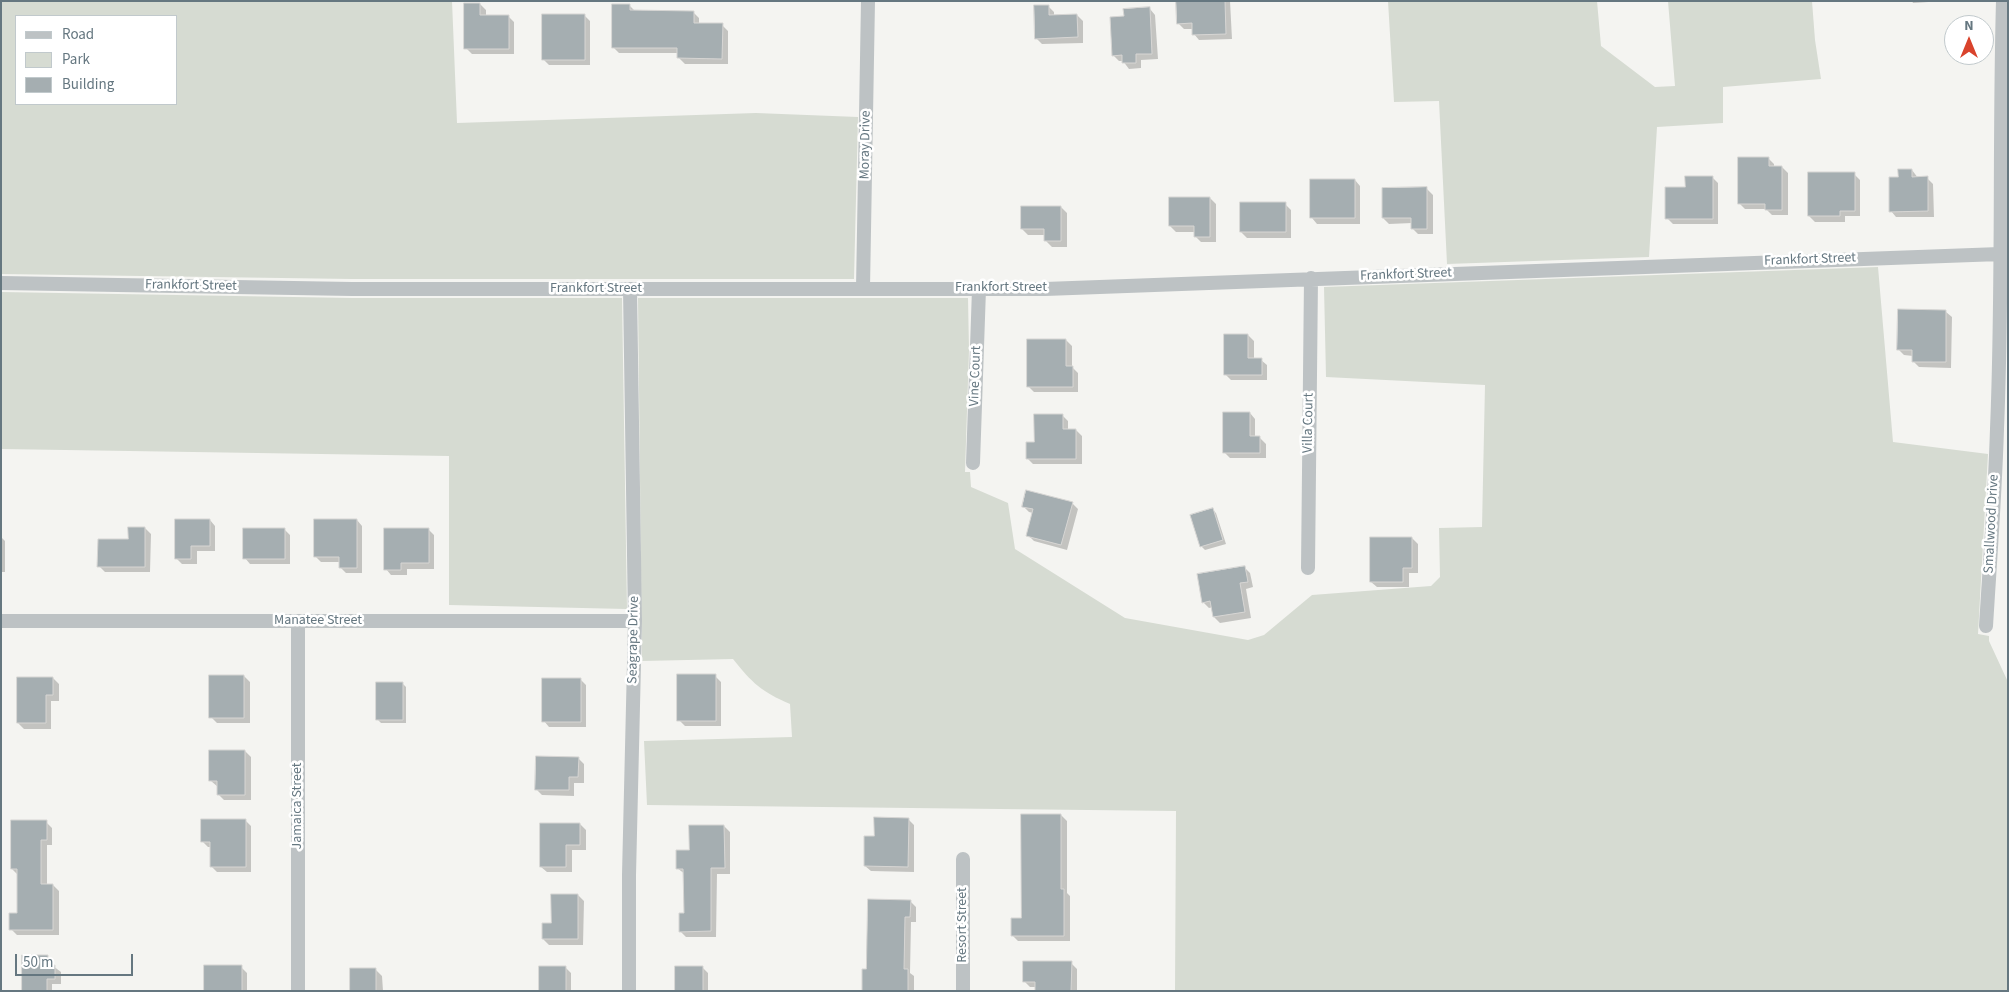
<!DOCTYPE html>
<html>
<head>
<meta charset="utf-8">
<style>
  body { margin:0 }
  #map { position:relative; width:2009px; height:992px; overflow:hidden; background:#f4f4f1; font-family:"Source Sans 3",sans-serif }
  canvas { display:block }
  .frame { position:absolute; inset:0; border:2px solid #657780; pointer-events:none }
  .legend { position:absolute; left:15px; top:15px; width:162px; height:90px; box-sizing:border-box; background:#fff; border:1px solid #c1c9cc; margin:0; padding:6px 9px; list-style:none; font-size:15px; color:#657780 }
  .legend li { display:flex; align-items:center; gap:10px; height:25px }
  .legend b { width:25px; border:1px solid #c1c9cc }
  .north { position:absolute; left:1944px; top:15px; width:50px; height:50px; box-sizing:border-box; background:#fff; border:1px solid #c1c9cc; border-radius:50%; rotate:0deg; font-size:14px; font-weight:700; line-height:20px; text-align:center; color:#657780 }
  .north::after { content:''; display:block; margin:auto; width:18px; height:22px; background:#d9432c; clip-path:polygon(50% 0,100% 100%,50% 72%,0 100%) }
  .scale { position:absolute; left:15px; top:954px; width:118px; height:22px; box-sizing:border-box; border:2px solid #657780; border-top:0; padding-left:6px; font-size:15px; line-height:18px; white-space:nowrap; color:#657780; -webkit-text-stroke:4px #fff; paint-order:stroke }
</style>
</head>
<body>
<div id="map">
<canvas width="2009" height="992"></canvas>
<div class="frame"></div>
<ul class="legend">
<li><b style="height:6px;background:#bdc2c4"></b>Road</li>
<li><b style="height:14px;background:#d6dbd2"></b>Park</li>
<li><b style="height:14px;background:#a5aeb1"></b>Building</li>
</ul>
<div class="north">N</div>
<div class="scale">50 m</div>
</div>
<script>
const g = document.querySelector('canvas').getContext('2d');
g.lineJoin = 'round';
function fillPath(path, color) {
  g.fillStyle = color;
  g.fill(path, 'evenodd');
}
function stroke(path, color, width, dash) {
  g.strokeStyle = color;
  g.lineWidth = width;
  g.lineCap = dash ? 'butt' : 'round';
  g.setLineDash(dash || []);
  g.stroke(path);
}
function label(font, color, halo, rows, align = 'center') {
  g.font = font + ' "Source Sans 3",sans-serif';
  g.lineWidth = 5;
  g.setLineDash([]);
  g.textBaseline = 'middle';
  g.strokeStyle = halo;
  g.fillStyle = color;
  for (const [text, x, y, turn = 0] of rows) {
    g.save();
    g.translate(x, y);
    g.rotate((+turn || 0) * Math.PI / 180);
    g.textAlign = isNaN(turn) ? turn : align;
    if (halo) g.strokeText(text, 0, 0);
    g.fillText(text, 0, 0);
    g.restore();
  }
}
const green = new Path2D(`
  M1,1H452L457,123L756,113L858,117L854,279H352L1,274ZM176,16V104H16V16Z
  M1388,1H1597L1601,46L1655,87L1675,86L1668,1H1812L1815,40L1821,79L1723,87V123L1657,127L1649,257L1447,264L1439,101L1394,102Z
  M1878,267L1893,442L1988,454L1978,634L1989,636V641L2008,682V991H1175L1176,811L647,805L644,741L792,737L790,704C762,692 752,683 733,659L642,661L638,298H968L969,350L965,472H970L971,487L1008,503L1015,549L1125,618L1248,640L1264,635L1312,595L1431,586L1440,577L1439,528L1482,527L1485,385L1326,377L1324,287Z
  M1,292L352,298H622L627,609L449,605V456L1,449Z`);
const shadow = new Path2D(`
  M1178,1H1230L1232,39L1199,40L1194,34L1193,29H1184L1178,23Z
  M1912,1H1944L1913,3Z
  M480,4L486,10V16H508L514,22V54H472L466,48Z
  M629,5L635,11L693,12L699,18V25H722L728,31V64H685L679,58V53H619L613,47Z
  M1048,6L1054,12V16L1077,15L1083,21V43L1042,44L1036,38Z
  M1150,9L1155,15L1158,59L1141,60V68L1129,69L1123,61H1119L1113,55L1125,18Z
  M584,15L590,21V65H549L543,59Z
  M1769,159L1774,164V167H1782L1788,173V215H1772L1766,209H1745L1739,203Z
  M1912,170L1918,178H1927L1933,184L1934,217H1896L1891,211L1899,179Z
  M1854,174L1860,180V216H1845V222H1815L1809,216Z
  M1712,177L1718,183V224H1673L1667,218L1686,188Z
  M1355,180L1360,186V224H1317L1312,218Z
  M1427,189L1433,195V234H1418L1412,228V223L1389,224L1383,218Z
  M1210,198L1216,204V242H1201L1195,236V232H1176L1170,226Z
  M1285,204L1291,210V238H1247L1241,232Z
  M1061,207L1067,213V247H1052L1046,241V235H1028L1022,229Z
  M1946,312L1952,317L1951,368L1919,367L1913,361V356L1904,355L1898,349Z
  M1248,335L1254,341V360H1261L1267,365V380H1231L1225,374Z
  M1066,340L1072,346V367L1078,373V392H1034L1028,386Z
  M1250,413L1255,419V438H1260L1266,444V458H1230L1224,452Z
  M1062,415L1068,421V430H1076L1082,436V464H1033L1027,458L1036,443Z
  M1072,503L1078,509L1067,550L1034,541L1028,535L1033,513L1029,512L1023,506Z
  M1213,510L1216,513L1226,544L1205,550L1201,546Z
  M210,520L215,526V551H197V564H182L176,558Z
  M357,520L362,526V573H346L340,567V562H321L315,556Z
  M145,528L151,534L150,572H105L99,566Z
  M284,529L290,535V564H250L245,558Z
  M428,529L434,535V569H407V575H391L386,569Z
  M1,537L5,541V572H1Z
  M1412,538L1418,544V573H1409V587H1377L1371,582Z
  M1244,567L1250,573L1253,587L1246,589L1251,618L1220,623L1214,617L1213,607L1209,608L1203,602Z
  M244,676L250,682V723H217L211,717Z
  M715,676L721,682V726H685L679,720Z
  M53,678L59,684V701H51V729H24L18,723Z
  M580,679L586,685V727H549L544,721Z
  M402,683L406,687V723H381L377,719Z
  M245,751L251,757V800H224L218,794V787L211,781Z
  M578,758L584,764V783H574V796L542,795L537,790Z
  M1061,815L1067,821V893L1070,896V941H1018L1012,935L1022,919Z
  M908,819L914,825V872L871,871L865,866L875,837Z
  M245,820L251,826V872H217L211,866V847H208L202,841Z
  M46,822L52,828V845H47V885H53L59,891V935H17L11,929L18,914V875L12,869Z
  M580,824L586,830V850H572V872H547L541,867Z
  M724,826L730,832V874H717L716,937H686L680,931L685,914V874L677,868L690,851Z
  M578,895L584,901L583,945H549L543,939Z
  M910,901L916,907V922H911L910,973L914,976V991H864Z
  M47,957L53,962V966L61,972V984H52V991H23Z
  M1071,963L1077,969V991H1036V987H1030L1024,981Z
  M241,967L247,973V991H205Z
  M565,967L571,973V991H540Z
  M702,967L708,973V991H676Z
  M376,970L382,976L383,991H343L351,990Z`);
const building = new Path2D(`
  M1176,1H1225L1226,34L1192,35V23L1177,24Z
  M464,3H480V15H509V49H464Z
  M612,4H630V10L694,11V23H723L722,59L677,58V48H612Z
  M1034,5H1049V15L1077,14L1078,37L1035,39Z
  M1150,7L1152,54H1136V63H1122V55L1112,56L1110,17L1124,16L1123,9Z
  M542,14H585V60H542Z
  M1738,157H1769V166H1782V210H1765V204H1738Z
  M1898,169H1912V177L1928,176V211L1889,212V177H1898Z
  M1808,172H1855V211H1840V216H1808Z
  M1685,176H1713V219H1665V187H1685Z
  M1310,179H1355V218H1310Z
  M1427,187V229H1411V218H1382V188Z
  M1169,197H1210V237H1194V226H1169Z
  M1240,202H1286V232H1240Z
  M1021,206H1061V241H1044V229H1021Z
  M1898,309L1946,310V362H1912V350H1897Z
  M1224,334H1248V358H1262V375H1224Z
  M1027,339H1066V366H1073V387H1027Z
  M1223,412H1250V436H1260V453H1223Z
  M1034,414H1063V429H1076V459H1026V442H1034Z
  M1026,490L1073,502L1061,545L1026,536L1033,509L1022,507Z
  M1213,508L1223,540L1200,547L1190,515Z
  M175,519H210V546H191V559H175Z
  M314,519H357V568H339V557H314Z
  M128,527H145V567H97L98,539H128Z
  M243,528H285V559H243Z
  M384,528H429V563H401V570H384Z
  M1370,537H1412V568H1403V582H1370Z
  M1245,566L1248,582L1240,583L1245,612L1213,617L1210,601L1202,603L1197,574Z
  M677,674H716V721H677Z
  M209,675H244V718H209Z
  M17,677H53V695H46V723H17Z
  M542,678H581V722H542Z
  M376,682H403V720H376Z
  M209,750H245V795H217V781H209Z
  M536,756L579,757L578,777H569V790H535Z
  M1021,814H1061V889H1064V936H1011V918H1021Z
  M874,817L909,818L908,867L864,866V836H874Z
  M201,819H246V867H210V842H201Z
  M11,820H47V840H41V884H53V930H9V913H17V869H11Z
  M540,823H580V845H566V867H540Z
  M689,825H724L725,868H711V931L679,932V913H684L683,869H676V850H689Z
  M551,894H578V939H542V923H551Z
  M868,899L911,900L910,917H905L904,969H908V991H862V969H866Z
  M22,955H48V965H55V979H47V991H22Z
  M1023,961H1072L1071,991H1035V982H1023Z
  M204,965H242V991H204Z
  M539,966H566V991H539Z
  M675,966H703V991H675Z
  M350,968H376V991H350Z`);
const minor = new Path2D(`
  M1,283L352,289H1045L2000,254
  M863,288L868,1
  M973,463L979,289
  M1308,568L1311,278
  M1,621H635
  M1986,626C1990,561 1995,495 1997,429C2003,287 1999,144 2003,1
  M963,859V991
  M298,991V621
  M629,991V875L635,621L630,289`);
const streetNames = [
  ["Moray Drive",866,145,-89],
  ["Frankfort Street",1810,260,-2],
  ["Frankfort Street",1406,275,-2],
  ["Frankfort Street",191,286,1],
  ["Frankfort Street",1001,288],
  ["Frankfort Street",596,289],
  ["Vine Court",976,376,-88],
  ["Villa Court",1309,423,-89],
  ["Smallwood Drive",1992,524,-87],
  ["Manatee Street",318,621],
  ["Seagrape Drive",634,640,-89],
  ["Jamaica Street",298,806,-90],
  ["Resort Street",963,925,-90]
];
fillPath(green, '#d6dbd2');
fillPath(shadow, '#0003');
fillPath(building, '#a5aeb1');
stroke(building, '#d6d5d3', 1);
stroke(minor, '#bdc2c4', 14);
label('14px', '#657780', '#fff', streetNames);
</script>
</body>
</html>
